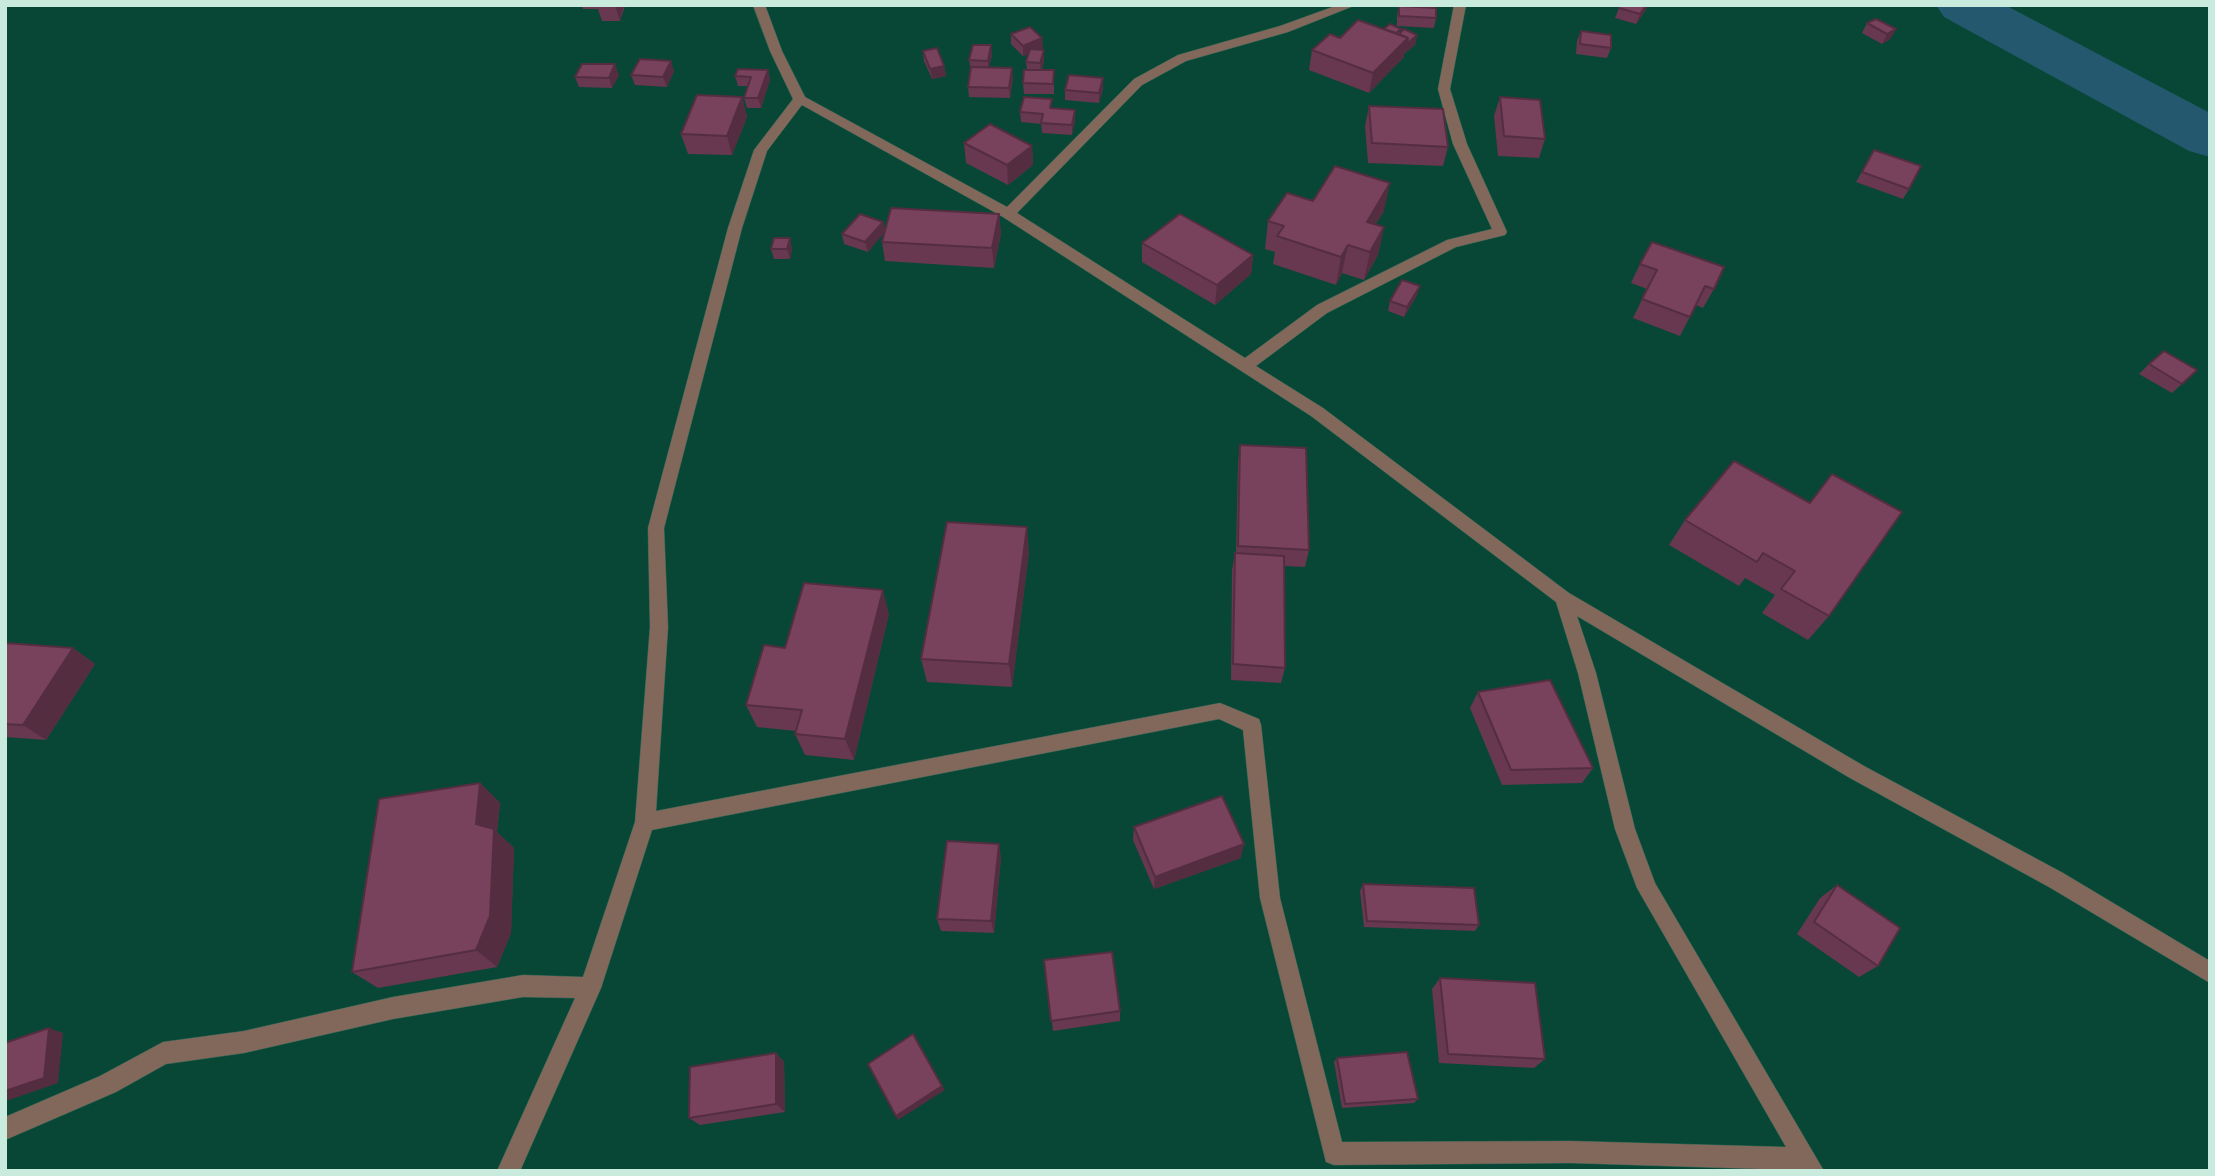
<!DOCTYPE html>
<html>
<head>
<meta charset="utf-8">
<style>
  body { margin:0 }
  #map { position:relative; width:2215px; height:1176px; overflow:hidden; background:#084736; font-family:"IBM Plex Sans",sans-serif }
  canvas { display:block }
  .frame { position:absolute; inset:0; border:7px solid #c8ebde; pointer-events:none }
</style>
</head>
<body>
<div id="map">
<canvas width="2215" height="1176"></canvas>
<div class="frame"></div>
</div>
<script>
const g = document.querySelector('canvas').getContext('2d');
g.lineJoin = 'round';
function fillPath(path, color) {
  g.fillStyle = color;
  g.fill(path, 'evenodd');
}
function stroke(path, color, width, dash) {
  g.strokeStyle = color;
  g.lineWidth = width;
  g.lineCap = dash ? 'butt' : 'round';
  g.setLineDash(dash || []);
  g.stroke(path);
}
const river = new Path2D(`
  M1936,5H2005L2210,113V157L2189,151L1944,17Z`);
const street = new Path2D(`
  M753,5H765L782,51L805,97L1007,207L1134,79L1178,55L1280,26L1338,5H1356L1288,32L1186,61L1142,85L1017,213L1245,358L1317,305L1447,240L1492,229L1453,144L1438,89L1454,5H1466L1450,89L1467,144L1507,232L1505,235L1456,247L1327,313L1256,366L1323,408L1569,593L1864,766L2063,873L2210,961V983L2049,887L1850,778L1577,616L1596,673L1635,829L1655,883L1824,1171L1570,1163L1334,1165L1326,1162L1260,898L1243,730L1219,719L652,830L601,988L520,1171H497L575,998L523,997L393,1019L244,1053L166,1064L116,1092L5,1140V1117L100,1076L163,1042L244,1031L393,997L523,975L583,977L635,822L650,627L648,528L728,228L754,150L793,99L770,51ZM802,105L1003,217L1311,416L1556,602L1578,673L1615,829L1637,888L1786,1147L1570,1141L1342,1142L1280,898L1261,725L1259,719L1220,703L656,811L668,627L664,528L742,228L767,151Z`);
const wall = new Path2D(`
  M582,5H646L625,6L620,21H602L598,9H583Z
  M1399,6L1436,18L1434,28L1397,26V16Z
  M1619,8L1645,11L1636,24L1615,18Z
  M1867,23L1896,29L1890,39L1882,44L1862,33Z
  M1384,29L1417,35L1415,45L1404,54V57L1369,93L1309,70L1312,50L1340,38Z
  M1581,31L1611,48L1607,58L1576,54L1577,41Z
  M1011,34L1043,48L1039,50H1044V60L1042,70H1054V94H1024L1023,83L1027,70L1026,62L1029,54L1023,56L1011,44Z
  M923,51L944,66L946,76L932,79L924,61Z
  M992,55L989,67L1013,78L1010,98L969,97L968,87L971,70L969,60Z
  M768,70L770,80L761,108H747L744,98L748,86H738L735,76Z
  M674,71L667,87L635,85L631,75Z
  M619,75L612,88L579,87L575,77Z
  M1103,89L1099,103L1065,100V90Z
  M742,97L747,117L732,155L688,154L681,134Z
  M1500,97L1545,139L1539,158L1498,156L1494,116Z
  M1369,106L1448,147L1443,166L1368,163L1365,126Z
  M1052,108L1075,120L1072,135L1042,133L1041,124L1021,122L1020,112Z
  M964,143L1032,146L1033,165L1008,185L966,163Z
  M1874,150L1909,189L1903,199L1856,182Z
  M1313,201L1384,211L1376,224L1384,227L1378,255L1364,280L1342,273L1336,285L1273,264L1275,252L1265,249L1268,221Z
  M999,214L1001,234L994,268L885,261L882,242L884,232L868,252L844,244L842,234L883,222L885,230Z
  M1142,243L1253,255L1251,274L1215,305L1142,262Z
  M792,248L790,259H774L771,249Z
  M1640,264L1714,289L1703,308L1696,305L1680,336L1633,318L1647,289L1631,283Z
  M1417,295L1404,317L1388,311L1390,301Z
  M2149,364L2197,370L2172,393L2139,374Z
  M1240,445L1309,550L1305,567L1284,566L1285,668L1281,683L1231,680L1232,570L1235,553H1236L1238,463Z
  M1734,461L1829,616L1808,640L1762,613L1775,595L1745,578L1739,586L1669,545L1685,520Z
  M1029,552L1012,687L927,682L921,659Z
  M889,614L854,760L805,755L795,734L796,731L757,727L746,705Z
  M5,643L73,648L95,664L46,740L5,737Z
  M1478,692L1593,768L1582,783L1502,785L1470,708Z
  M480,783L500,803L497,832L514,848L511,933L497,967L378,988L352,972Z
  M1134,827L1241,858L1154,889L1133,840Z
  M1001,857L994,933L941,931L937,919Z
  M1363,884L1479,925L1475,931L1364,927L1360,891Z
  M1837,885L1878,966L1859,977L1797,934L1820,898Z
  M1044,960L1120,1011V1021L1053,1031Z
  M1440,978L1545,1059L1534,1068L1439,1063L1432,989Z
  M776,1053L784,1062L785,1112L700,1125L689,1118Z
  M1337,1058L1418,1099L1414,1103L1342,1108L1334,1062Z`);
const shadedWall = new Path2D(`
  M615,5H624L620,21Z
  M1646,5H1648L1645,11L1636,24L1640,14Z
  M1896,29L1890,39L1882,44L1887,34Z
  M1417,35L1415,45L1404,54V57L1369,93L1373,73L1408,38Z
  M1042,38L1043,48L1023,56V46Z
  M991,45L992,55L988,71V61Z
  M1044,50V60L1041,73L1040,63Z
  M671,61L674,71L667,87L663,77Z
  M615,64L619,75L612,88L609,78Z
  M944,66L946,76L932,79L930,69Z
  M1012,68L1013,78L1010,98L1009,88Z
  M768,70L770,80L761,108L758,98Z
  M1103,78V89L1099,103V93Z
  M742,97L747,117L732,155L727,136Z
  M1075,110V120L1072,135V125Z
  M1032,146L1033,165L1008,185L1007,165Z
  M1390,183L1384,211L1361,249L1367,222Z
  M999,214L1001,234L994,268L992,248Z
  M883,222L885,232L868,252L865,242Z
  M1384,227L1378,255L1364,280L1370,252Z
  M790,238L792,248L790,259L787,249Z
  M1348,245L1342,273L1336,285L1341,257Z
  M1253,255L1251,274L1215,305L1217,285Z
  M1420,286L1417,295L1404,317L1407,307Z
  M1027,527L1029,552L1012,687L1009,664Z
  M883,590L889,614L854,760L845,739Z
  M73,648L95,664L46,740L23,725Z
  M480,783L500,803L497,832L514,848L511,933L497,967L476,950V824Z
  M999,844L1001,857L994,933L991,921Z
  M1244,844L1241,858L1154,889L1155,877Z
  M49,1028L63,1033L58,1083L9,1100L5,1099V1091Z
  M776,1053L784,1062L785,1112L776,1104Z
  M942,1086L945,1090L898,1120L896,1116Z`);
const building = new Path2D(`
  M1620,5H1646L1640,14L1619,8Z
  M1399,6L1436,8V18L1399,16Z
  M1876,19L1896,29L1887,34L1867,23Z
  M1358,20L1408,38L1373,73L1312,50L1330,34L1340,38Z
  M1390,24L1401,29L1396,33L1384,29Z
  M1030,27L1042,38L1023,46L1011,34Z
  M1404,29L1417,35L1407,44L1408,38L1399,34Z
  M1581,31L1611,35V48L1580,44Z
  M973,45H991L988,61L969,60Z
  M937,48L944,66L930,69L923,51Z
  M1030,49L1044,50L1040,63L1026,62Z
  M640,59L671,61L663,77L631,75Z
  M582,64H615L609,78L575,77Z
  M971,67L1012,68L1009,88L968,87Z
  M738,69L768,70L758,98H744L751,77L735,76Z
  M1024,70H1054L1053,84L1023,83Z
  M1069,75L1103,78L1099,93L1065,90Z
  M697,95L742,97L727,136L681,134Z
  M1024,97L1052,99L1050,108L1075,110L1072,125L1041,123L1043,114L1020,112Z
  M1500,97L1540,100L1545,139L1504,136Z
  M1369,106L1443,109L1448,147L1372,143Z
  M990,124L1032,146L1007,165L964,143Z
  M1874,150L1921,166L1909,189L1862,172Z
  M1335,166L1390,183L1367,222L1384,227L1370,252L1348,245L1341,257L1277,236L1284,226L1268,221L1287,193L1313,201Z
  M891,208L999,214L992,248L882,242Z
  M860,214L883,222L865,242L842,234Z
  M1180,214L1253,255L1217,285L1142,243Z
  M774,238H790L787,249H771Z
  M1652,242L1724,267L1714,289L1705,286L1690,317L1642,299L1657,270L1640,264Z
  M1402,280L1420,286L1407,307L1390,301Z
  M2164,351L2197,370L2182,384L2149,364Z
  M1240,445L1306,448L1309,550L1238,546Z
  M1734,461L1810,503L1832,474L1902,512L1829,616L1781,589L1795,571L1763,553L1757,562L1685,520Z
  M947,522L1027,527L1009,664L921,659Z
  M1235,553L1284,556L1285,668L1233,664Z
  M804,583L883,590L845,739L795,734L802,710L746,705L764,645L785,648Z
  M5,643L73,648L23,725L5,724Z
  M1550,680L1593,768L1511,770L1478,692Z
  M480,783L476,824L494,829L490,916L476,950L352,972L379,799Z
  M1222,796L1244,844L1155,877L1134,827Z
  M947,841L999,844L991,921L937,919Z
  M1363,884L1474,888L1479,925L1367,921Z
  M1837,885L1900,928L1878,966L1814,922Z
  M1112,952L1120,1011L1051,1021L1044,960Z
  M1440,978L1535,983L1545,1059L1448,1054Z
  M49,1028L44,1078L5,1091V1043Z
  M913,1034L942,1086L896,1116L868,1064Z
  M1407,1052L1418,1099L1345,1104L1337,1058Z
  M776,1053V1104L689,1118L690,1067Z`);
fillPath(river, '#24586f');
stroke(street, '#2b6554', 1);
fillPath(street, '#81685b');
fillPath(wall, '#67384f');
fillPath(shadedWall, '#542e40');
fillPath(building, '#78415c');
stroke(building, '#542e40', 2);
</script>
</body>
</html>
